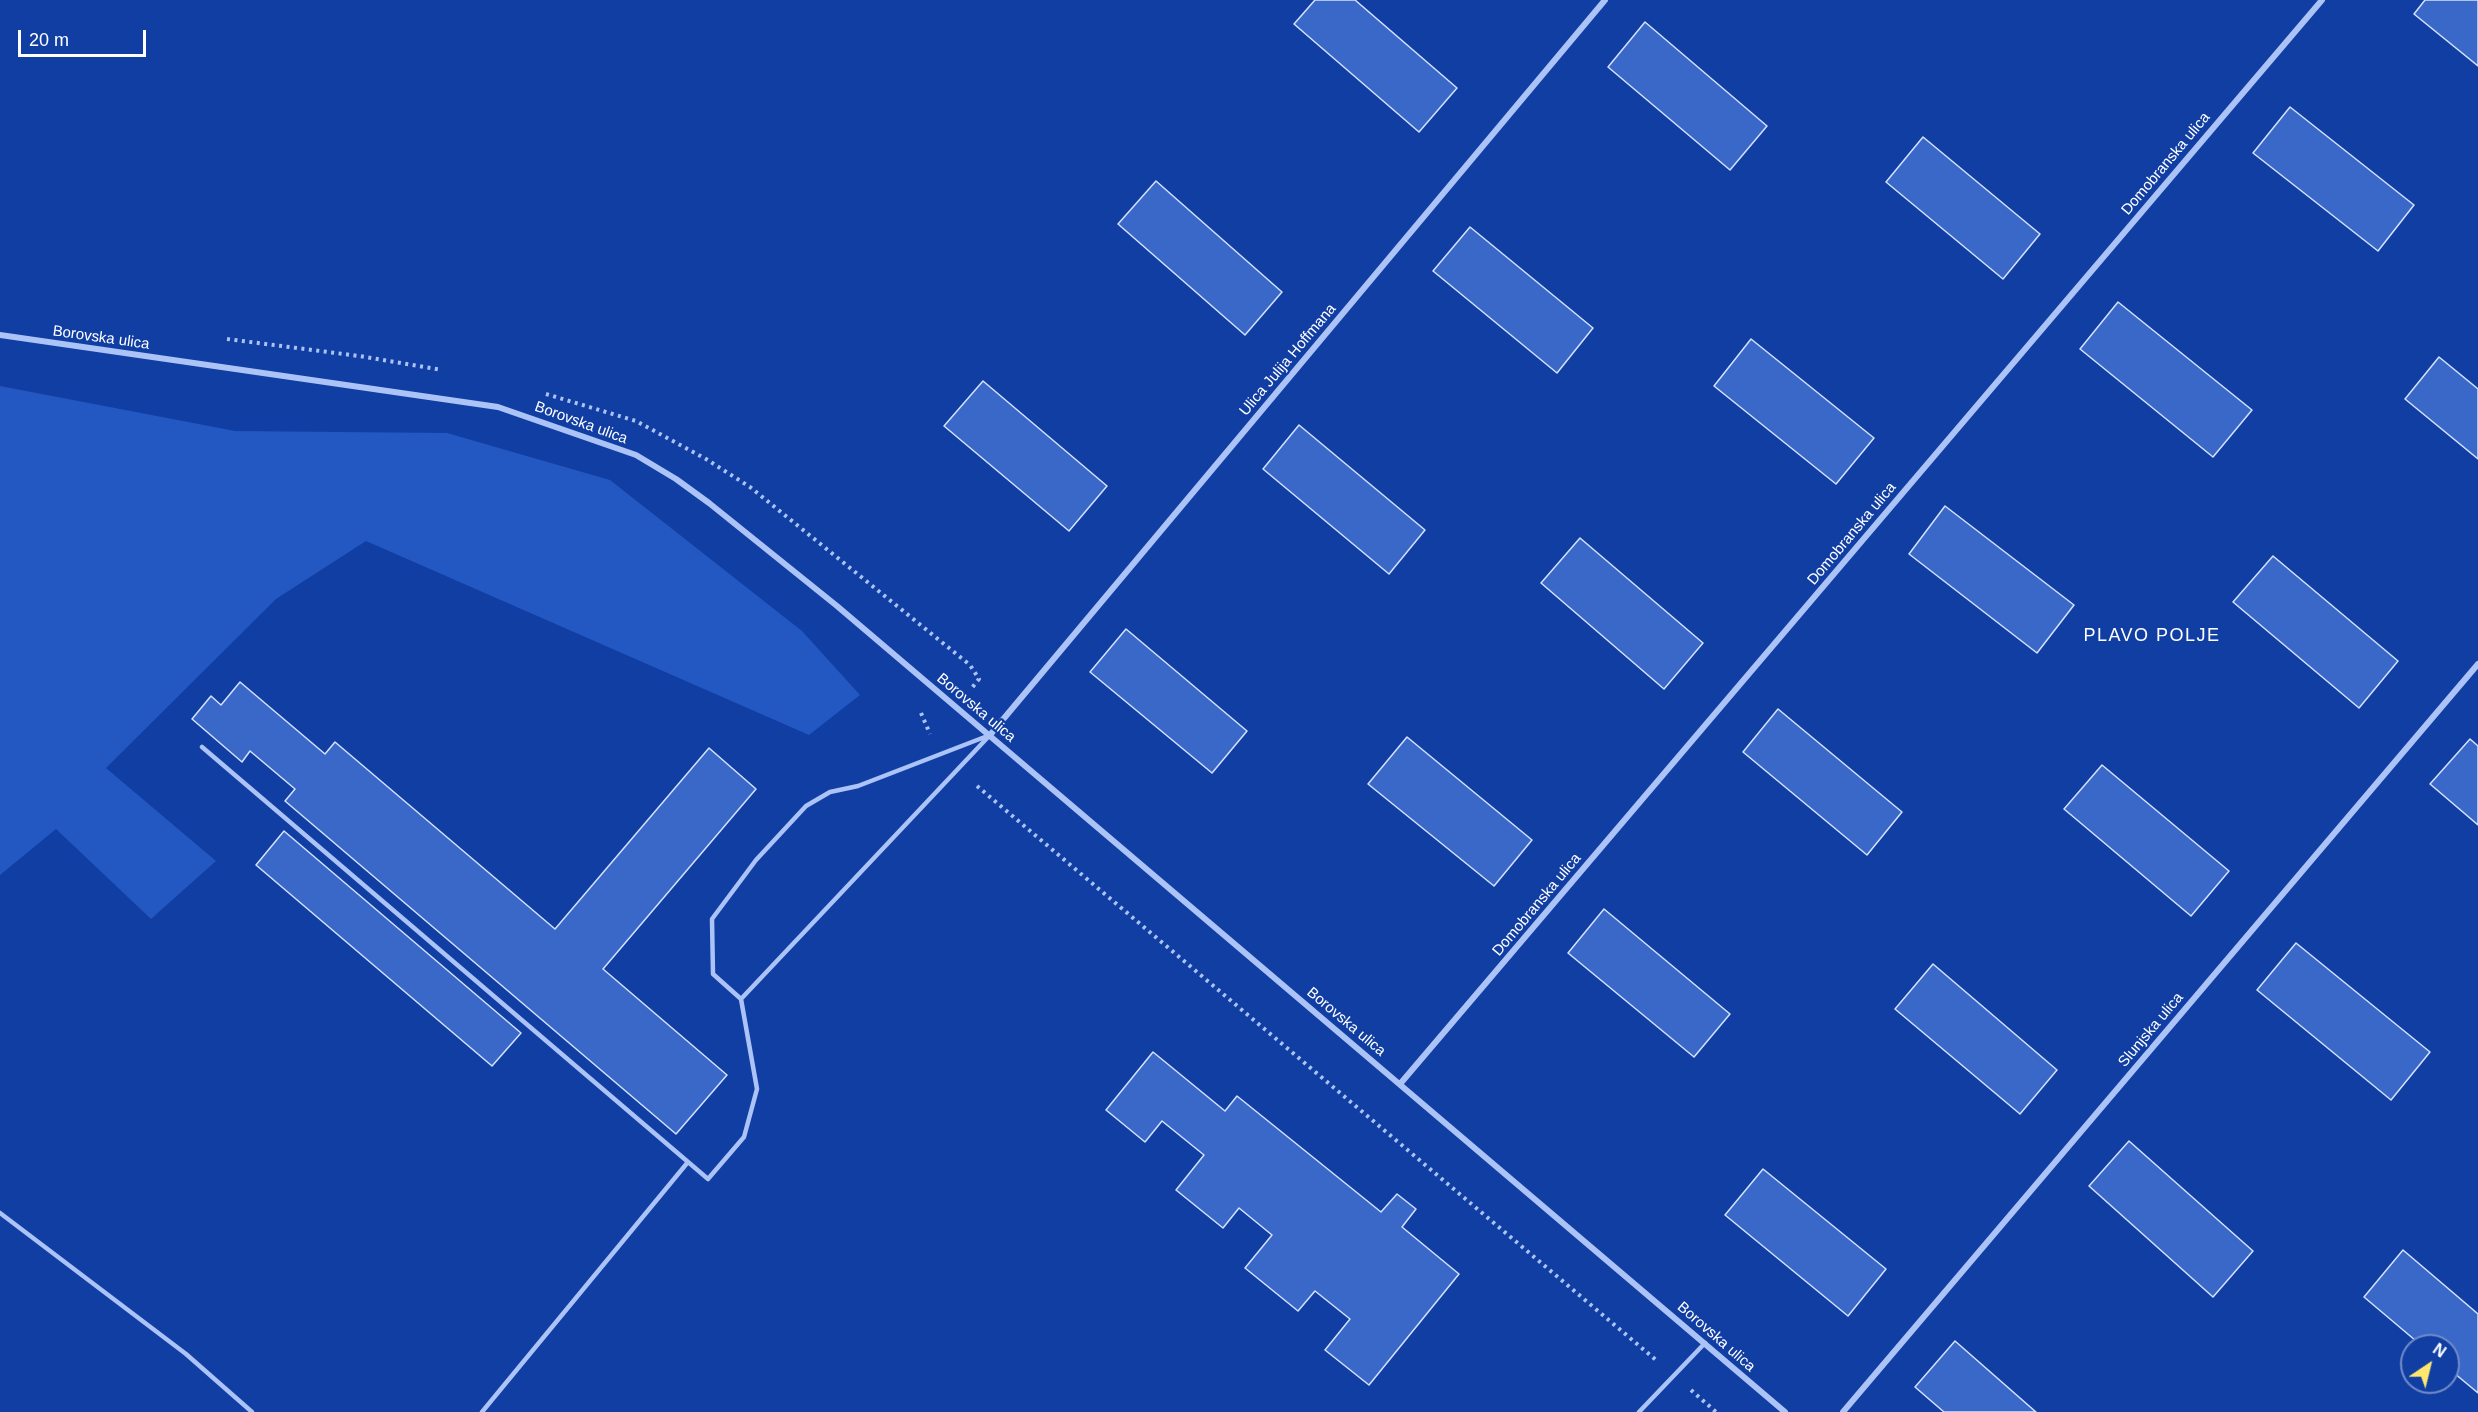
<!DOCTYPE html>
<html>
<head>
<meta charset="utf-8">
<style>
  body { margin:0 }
  #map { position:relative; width:2478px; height:1412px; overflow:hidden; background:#113ea3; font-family:Arial,sans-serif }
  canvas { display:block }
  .north { position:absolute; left:2400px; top:1334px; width:60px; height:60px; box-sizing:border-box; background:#113ea3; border:2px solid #708bc8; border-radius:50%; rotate:35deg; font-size:16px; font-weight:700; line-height:24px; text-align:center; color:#fff }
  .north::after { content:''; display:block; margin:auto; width:21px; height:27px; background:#ffe76f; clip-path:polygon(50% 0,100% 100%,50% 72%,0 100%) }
  .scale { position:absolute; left:18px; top:30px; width:128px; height:27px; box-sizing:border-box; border:3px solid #fff; border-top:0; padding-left:8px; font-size:18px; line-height:21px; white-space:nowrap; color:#fff; -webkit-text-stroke:4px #113ea3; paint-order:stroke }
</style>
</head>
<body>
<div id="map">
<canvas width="2478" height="1412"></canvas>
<div class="north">N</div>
<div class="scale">20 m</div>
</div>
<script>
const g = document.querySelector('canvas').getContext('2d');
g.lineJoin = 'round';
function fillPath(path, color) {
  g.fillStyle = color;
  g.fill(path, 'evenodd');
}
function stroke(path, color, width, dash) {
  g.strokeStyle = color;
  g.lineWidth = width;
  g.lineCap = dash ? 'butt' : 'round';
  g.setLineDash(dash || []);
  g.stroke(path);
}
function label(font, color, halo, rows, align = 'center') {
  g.font = font + ' Arial,sans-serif';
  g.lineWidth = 4.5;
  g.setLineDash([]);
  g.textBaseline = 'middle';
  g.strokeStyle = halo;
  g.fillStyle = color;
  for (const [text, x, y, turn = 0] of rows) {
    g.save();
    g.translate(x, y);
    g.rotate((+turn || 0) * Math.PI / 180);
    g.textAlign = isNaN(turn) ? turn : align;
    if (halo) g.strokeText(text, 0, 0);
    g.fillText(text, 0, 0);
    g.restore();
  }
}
const green = new Path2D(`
  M0,386L235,431L447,433L610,480L802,631L860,695L809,735L366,541L276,599L106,768L216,861L151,919L56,829L0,875Z`);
const building = new Path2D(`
  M1315,0H1355L1457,88L1419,132L1294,24Z
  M2425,0H2478V66L2414,14Z
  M1645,22L1767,126L1730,170L1608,67Z
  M2290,107L2414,205L2378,251L2253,153Z
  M1923,137L2040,234L2003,279L1886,182Z
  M1156,181L1282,292L1245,335L1118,224Z
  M1470,227L1593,328L1557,373L1433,271Z
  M2118,302L2252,410L2213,457L2080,349Z
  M1751,339L1874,438L1836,484L1714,386Z
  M2439,357L2478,389V459L2405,399Z
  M983,381L1107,486L1069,531L944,426Z
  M1299,425L1425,530L1389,574L1263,469Z
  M1945,506L2074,605L2037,653L1909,554Z
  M1580,538L1703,643L1664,689L1541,583Z
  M2273,556L2398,661L2359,708L2233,602Z
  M1126,629L1247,731L1212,773L1090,672Z
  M240,682L325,754L335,742L555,929L709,748L756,789L603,969L727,1075L676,1134L285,801L295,789L250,751L242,762L192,719L211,696L221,705Z
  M1778,709L1902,812L1867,855L1743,752Z
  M1407,737L1532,840L1494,886L1368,784Z
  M2470,739L2478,746V825L2430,784Z
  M2102,765L2229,871L2191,916L2064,809Z
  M284,831L521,1033L492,1066L256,865Z
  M1604,909L1730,1014L1694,1057L1568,953Z
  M2296,943L2430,1052L2391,1100L2257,990Z
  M1933,964L2057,1070L2020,1114L1895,1009Z
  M1153,1052L1225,1111L1237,1096L1381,1212L1397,1194L1416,1209L1402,1227L1459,1274L1369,1385L1325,1350L1350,1319L1315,1291L1298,1311L1245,1268L1272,1235L1239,1208L1223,1228L1176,1190L1204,1155L1162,1121L1145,1142L1106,1110Z
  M2129,1141L2253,1251L2213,1297L2089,1186Z
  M1763,1169L1886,1269L1848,1316L1725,1215Z
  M2403,1250L2478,1314V1393L2448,1368V1346H2422L2364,1297Z
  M1955,1341L2036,1412H1944L1915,1387Z`);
const path = new Path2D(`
  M227,339L359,356L442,370
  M546,394L636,421L706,459L750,487L970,665L979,679L971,689
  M921,713L930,734
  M977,786L1656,1360
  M1691,1390L1716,1412`);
const service = new Path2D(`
  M990,735L741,999L713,974L712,919L756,860L806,806L830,792L858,786Z
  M202,747L708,1179L744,1137L757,1089L741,999
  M0,1213L186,1354L252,1412
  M482,1412L688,1162
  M1639,1412L1705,1343`);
const minor = new Path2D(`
  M0,335L498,407L636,455L676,479L709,503L837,606L1785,1412
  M990,735L1605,0
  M1400,1084L2322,0
  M1843,1412L2478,664`);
const streetNames = [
  ["Domobranska ulica",2166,164,-50],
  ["Borovska ulica",101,338,8],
  ["Ulica Julija Hoffmana",1288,360,-50],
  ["Borovska ulica",581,423,20],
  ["Domobranska ulica",1852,534,-50],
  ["Borovska ulica",976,708,40],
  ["Domobranska ulica",1537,905,-50],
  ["Borovska ulica",1346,1022,40],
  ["Slunjska ulica",2151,1030,-50],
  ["Borovska ulica",1716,1337,41]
];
const quarterNames = [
  ["PLAVO POLJE",2152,636]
];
fillPath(green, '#2357c1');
fillPath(building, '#3a68c9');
stroke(building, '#d4e2fe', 1.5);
stroke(path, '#abc3f6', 4, [3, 4.5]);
stroke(service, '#abc3f6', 4.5);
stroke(minor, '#abc3f6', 6);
label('15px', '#fff', '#113ea3', streetNames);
g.letterSpacing = '1.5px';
label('18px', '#fff', '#113ea3', quarterNames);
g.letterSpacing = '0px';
</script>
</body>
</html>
